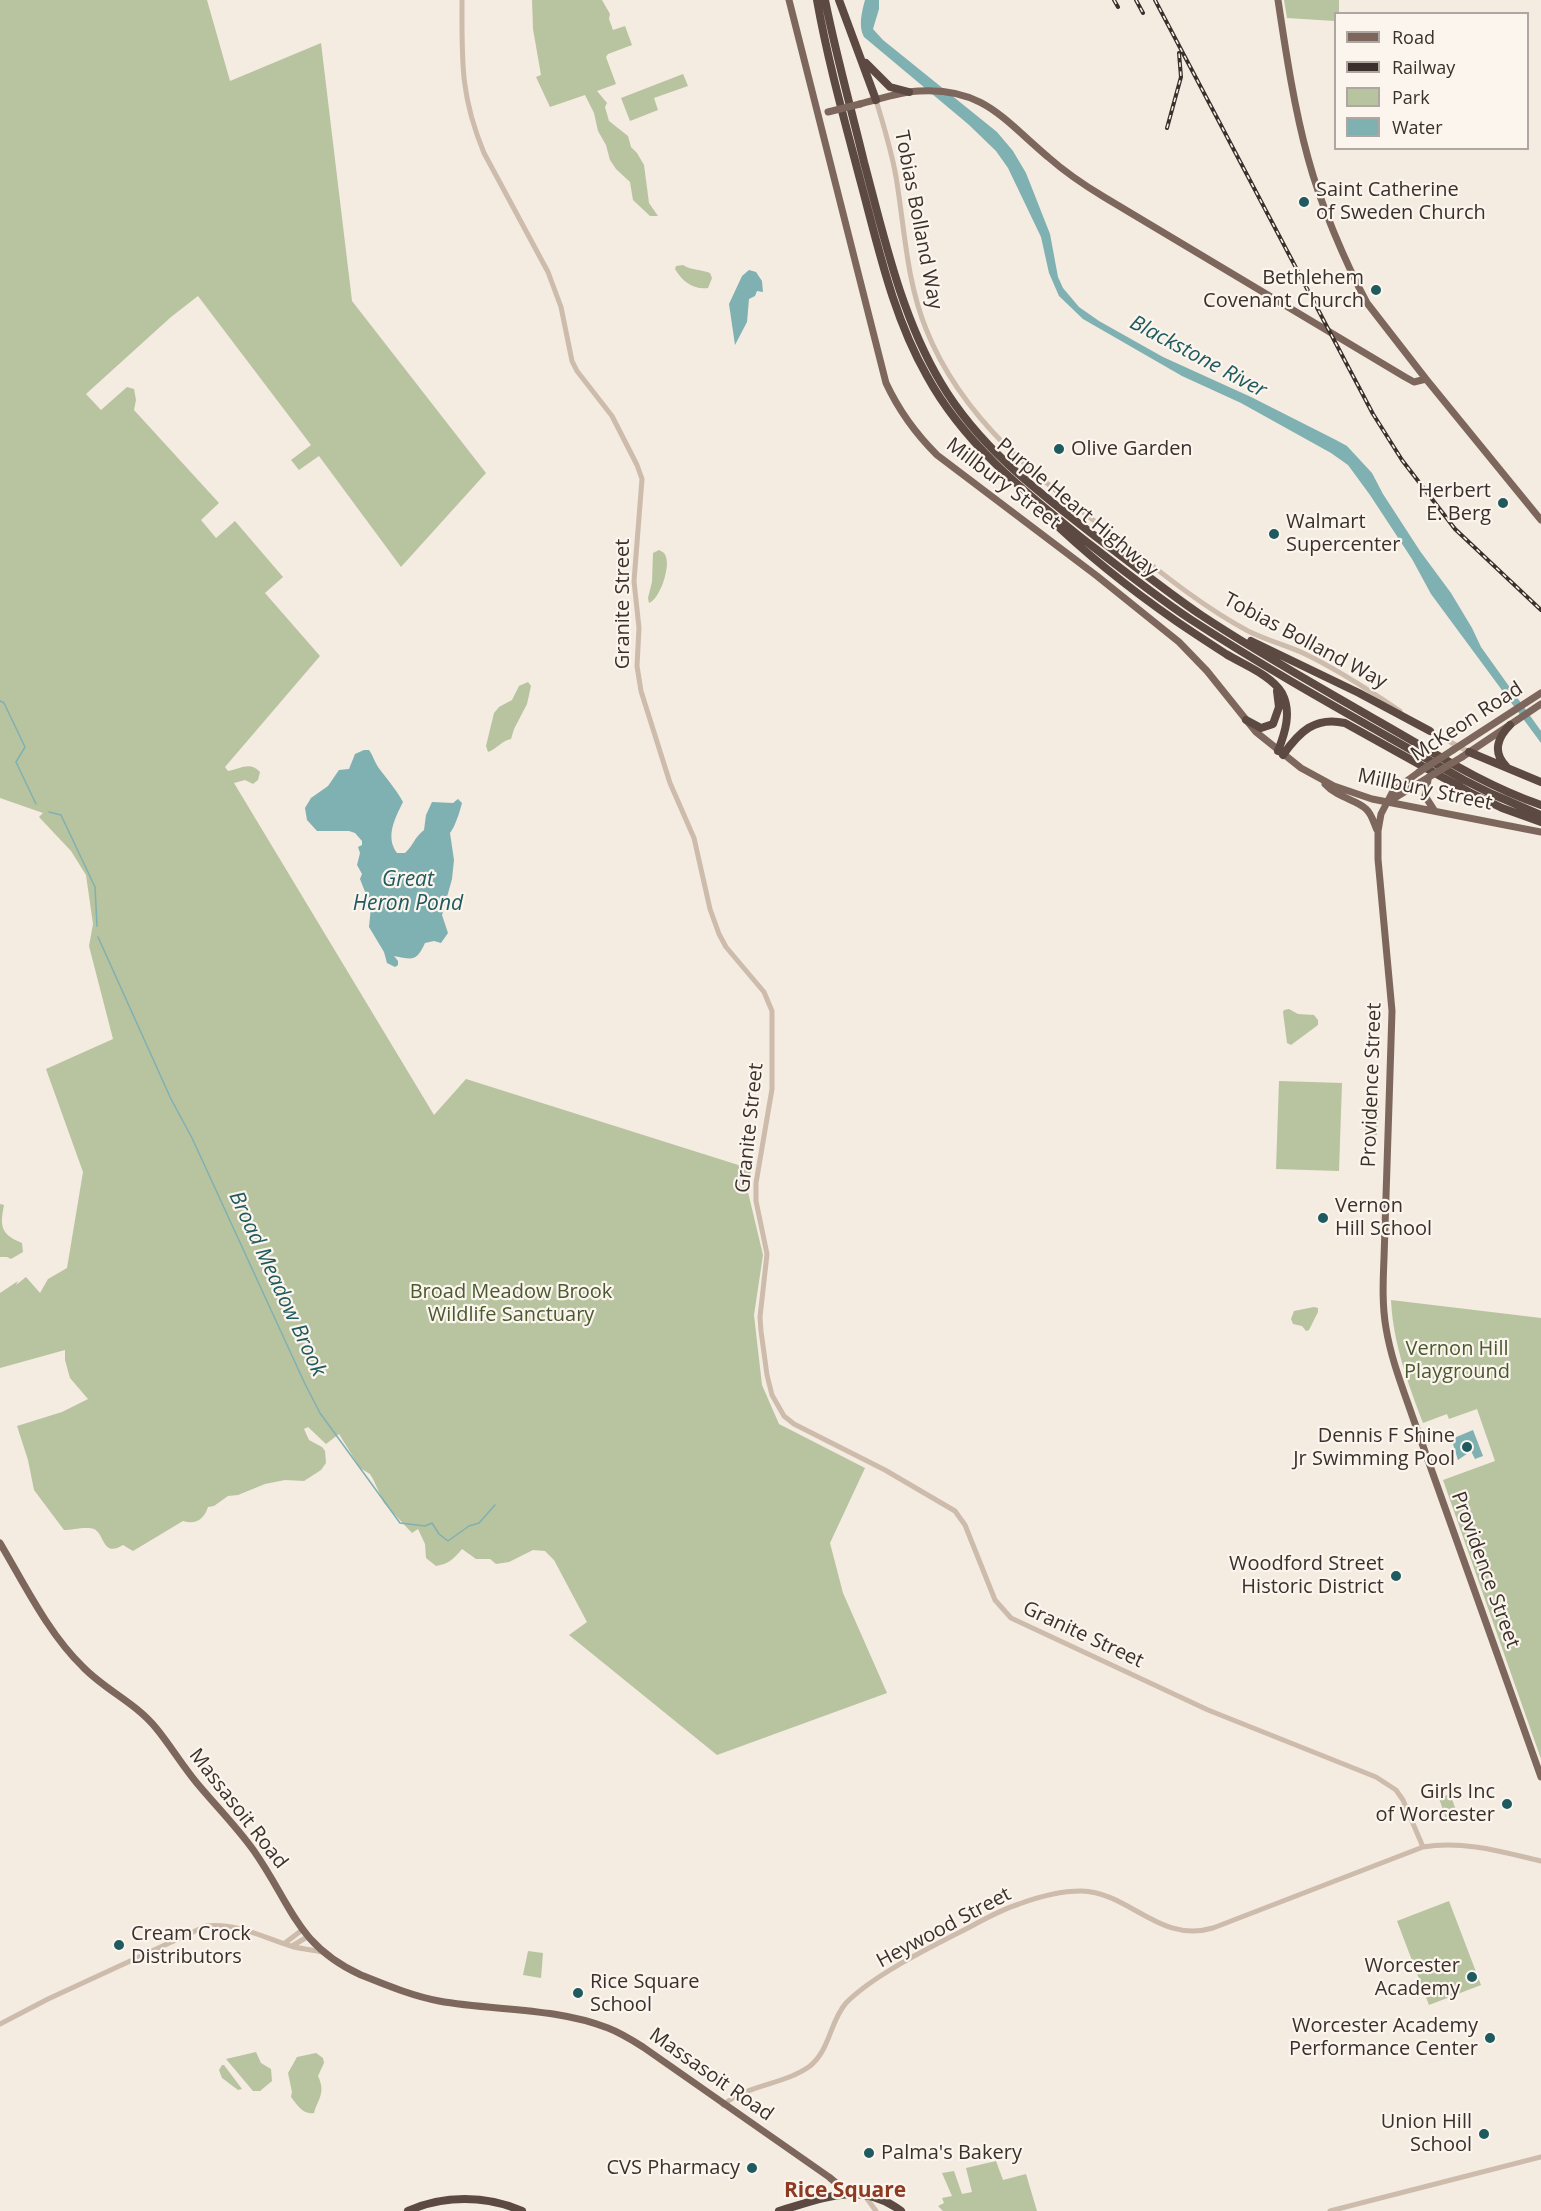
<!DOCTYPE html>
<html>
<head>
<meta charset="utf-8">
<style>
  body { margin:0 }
  #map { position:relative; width:1541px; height:2211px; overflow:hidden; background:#f4ebe1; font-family:"Open Sans",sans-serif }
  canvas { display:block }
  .legend { position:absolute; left:1334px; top:12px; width:195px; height:138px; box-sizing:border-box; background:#fbf5ee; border:2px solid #aea6a0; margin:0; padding:8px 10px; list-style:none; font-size:18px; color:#3b302b }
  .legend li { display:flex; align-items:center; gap:12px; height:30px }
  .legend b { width:30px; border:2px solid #aea6a0 }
</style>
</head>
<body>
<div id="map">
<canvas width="1541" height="2211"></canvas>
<ul class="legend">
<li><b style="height:8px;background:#7d675c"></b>Road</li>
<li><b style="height:8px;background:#3b302b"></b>Railway</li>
<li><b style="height:16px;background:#b8c4a0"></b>Park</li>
<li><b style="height:16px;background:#7fb0b2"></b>Water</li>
</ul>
</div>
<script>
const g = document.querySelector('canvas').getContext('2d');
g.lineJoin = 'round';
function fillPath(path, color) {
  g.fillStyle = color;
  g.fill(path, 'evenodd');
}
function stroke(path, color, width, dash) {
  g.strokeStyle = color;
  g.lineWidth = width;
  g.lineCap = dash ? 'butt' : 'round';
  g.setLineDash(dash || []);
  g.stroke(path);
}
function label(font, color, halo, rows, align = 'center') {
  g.font = font + ' "Open Sans",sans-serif';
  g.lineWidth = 4.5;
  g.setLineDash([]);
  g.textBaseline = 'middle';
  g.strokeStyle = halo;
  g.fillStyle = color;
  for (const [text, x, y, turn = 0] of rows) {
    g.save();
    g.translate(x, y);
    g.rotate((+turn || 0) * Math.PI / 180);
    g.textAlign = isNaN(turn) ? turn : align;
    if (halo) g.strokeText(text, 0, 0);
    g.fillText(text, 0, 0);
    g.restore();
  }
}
const green = new Path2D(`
  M0,0H207L230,81L321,43L352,301L486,473L401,567L319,456L299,470L291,460L311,445L198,296L171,317L86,394L101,410L127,387L134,389L136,400L134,410L219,503L201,520L216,538L235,521L283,577L265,593L320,656L225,767L228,771C240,769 250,761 260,772L258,780L253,784L245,780L234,783L434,1115L466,1079L751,1169L748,1192L763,1255L754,1315L762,1385L779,1424L865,1468L830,1543L843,1593L887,1693L717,1755L569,1635L587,1622L554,1560L545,1551L533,1550L509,1562L496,1564L490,1559H476L462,1549C454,1559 448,1564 436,1566L426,1558L425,1544L418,1529L412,1533L384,1503L373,1479L370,1474L360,1468L339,1434L326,1444L308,1427L304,1429L309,1440L322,1447L325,1451L326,1463L321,1470L304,1481L285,1480L265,1484L238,1495L228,1496L214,1506L208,1507C204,1519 196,1525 183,1521L133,1551L123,1545C102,1558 105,1534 94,1529C86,1526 72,1530 64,1530L34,1490L28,1460L17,1426L62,1412L88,1399L70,1378L65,1360V1350L0,1368V1293L18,1281L16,1285L26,1277L40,1293L48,1279L67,1268L83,1172L46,1069L113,1039L89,946L93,924L86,875L71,851L39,817L43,813L0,798Z
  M532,0H602L610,14L609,19L613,30L625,26L632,45L608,54L606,57L616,84L597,91L607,103L605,107L609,121L628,136L631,147L637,153L644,165L649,203L658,216H650L633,200L630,182L616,169L610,160L606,145L598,131L594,113L585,95L550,107L536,77L541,75L533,29Z
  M1284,0H1339V13L1336,14L1335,21L1287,18Z
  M683,74L688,86L654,98L658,110L630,121L621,98Z
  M683,265C693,271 700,269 710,273L712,278L708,288C693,290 682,281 675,269L676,266Z
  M659,550C663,552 665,553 666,557C670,568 660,599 649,603L648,598L652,582L653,553Z
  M528,682L531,686L527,704L514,729L511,739C501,741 497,749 488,752L486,746L494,713L499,707L512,700L519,686Z
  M1289,1009L1298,1014L1314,1015L1318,1020V1025L1291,1045L1287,1043L1283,1012L1284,1010Z
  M1279,1081L1342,1083L1339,1171L1276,1169Z
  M1366,1097L1379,1098L1377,1135L1365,1134Z
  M0,1204L4,1205C0,1226 0,1234 22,1243L23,1252L11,1259L7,1257H0Z
  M1391,1300L1541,1318V1759L1443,1480L1495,1461L1477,1409L1449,1419L1447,1414L1423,1423C1408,1383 1393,1343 1391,1300Z
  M1314,1307L1318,1308V1312L1309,1330L1306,1331L1302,1326L1293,1324L1291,1319L1294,1311Z
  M1450,1794L1459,1818L1447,1822L1439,1798Z
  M1449,1901L1481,1985L1429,2005L1397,1921Z
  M528,1951L543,1953L541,1978L523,1975Z
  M256,2052L261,2063L271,2069L272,2081L260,2091H253L226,2059Z
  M316,2053L323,2058L324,2063L318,2076C326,2093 318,2099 314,2113C303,2115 297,2105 291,2097L292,2092L288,2073L297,2057Z
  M222,2065H224L242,2089L238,2090L222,2078L219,2070Z
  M996,2161L1003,2180L1026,2174L1037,2211H943L938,2206L944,2203L942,2198L952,2196L942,2173L954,2171L962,2194L972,2192L966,2168Z`);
const water = new Path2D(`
  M865,0H879V9L873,29L883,40L997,132L1013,151L1026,173L1050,234L1058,277L1063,288L1079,307L1099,321L1163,357L1251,397L1336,440L1347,446L1372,473L1383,494L1420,551L1451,593L1472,628L1481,647L1541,731V743L1431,594L1412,559L1370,495L1348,465L1331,453L1241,403L1182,376L1083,319L1059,296L1049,273L1041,237L1008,168L996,151L968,124L864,37C858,26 862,11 865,0Z
  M749,270L756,272L762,281L763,292L757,291L755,296L749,299L747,322L735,345L729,304L742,276Z
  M364,750H369C373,755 374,761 378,767C387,779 396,789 403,802C395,818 385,837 397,853H405C414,845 413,839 424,830L426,815L432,802L453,803L458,799L462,803C460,811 455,827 450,833L454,860L452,879L442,915L448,933L441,943L434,941L425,943C416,963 412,959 394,956L398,961V965L395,967L387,963L384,952L369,927L371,907L360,879L362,874L357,865L360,853L358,847L362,845V841L355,833L349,831H317L307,820L305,808L311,798L328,786L339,770L349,769L355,754Z
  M1473,1430L1483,1456L1475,1459L1471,1451L1458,1460L1453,1444L1454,1438Z`);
const stream = new Path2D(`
  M0,701L4,703L25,747L16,762L36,804
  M49,812L61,815L95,887L97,926
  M98,937L171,1099L192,1138L305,1384L320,1413L400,1523L425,1526L432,1523L439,1534L448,1541L469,1526L479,1523L495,1505`);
const minor = new Path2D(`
  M462,0C462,61 460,95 484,153L548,272L561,307L572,361L577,371L612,416L637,465L642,479L634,581L639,628L637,666L641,691L670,783L694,838L710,909L719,934L726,947L764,992L772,1011V1089L756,1183V1201L767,1254L760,1317L761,1331L767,1375L772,1395L784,1416L794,1424L885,1470L955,1511L965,1525L995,1600L1011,1618L1208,1710L1376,1777L1396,1790L1403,1800L1423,1847
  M876,100C884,127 893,155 897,183C905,233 907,282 926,329C964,425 1047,485 1126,545C1165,576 1205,608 1248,631C1266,640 1285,645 1303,653C1337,669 1369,690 1400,711
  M1428,730L1469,752
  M285,1943L302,1930
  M292,1946L307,1937
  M0,2024L48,1999L206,1926C237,1922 266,1939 294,1947C303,1949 313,1950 322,1952
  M723,2105C748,2084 784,2085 810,2066C830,2050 830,2021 846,2003C873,1975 931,1947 966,1929C983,1920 1000,1910 1019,1904C1038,1897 1061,1891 1081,1891C1130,1892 1159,1944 1213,1928L1423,1847C1462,1840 1503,1852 1541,1861
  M865,2196L876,2211
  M1330,2211L1541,2157`);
const major = new Path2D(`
  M789,0L886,383C899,411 915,433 937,455L1097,576L1179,642L1207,671L1256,732L1301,768L1334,786L1372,799L1541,832
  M1278,0C1286,53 1294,107 1308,158C1320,203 1345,262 1367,303L1426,379L1541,520
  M860,104C880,99 899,92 919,91C983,87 1004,120 1048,157C1065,172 1084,185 1104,197L1405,377L1414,382L1426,379
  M1453,750L1541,693
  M1462,757L1541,704
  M1419,772L1393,791L1381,814L1378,831V859L1392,1011L1384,1258C1383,1282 1382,1305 1386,1328C1391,1359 1403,1389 1413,1418L1541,1777
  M1428,780L1425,796L1434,810
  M1325,784C1339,799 1356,799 1366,809C1372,814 1374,824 1377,830
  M1388,802L1429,777
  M0,1543C25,1585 48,1633 83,1667C105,1690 136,1703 156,1728C170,1745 182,1765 196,1782C215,1805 237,1827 254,1851C292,1905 296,1945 361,1975C386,1985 412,1996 439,2001C494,2011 554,2007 608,2028C621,2033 632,2040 643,2047L829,2177L848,2193`);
const highway = new Path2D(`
  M817,0C828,62 845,122 861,183C879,250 893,316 927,376C963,442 1021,489 1078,535C1115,564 1151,593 1190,619C1279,677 1372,727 1464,780L1492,794L1541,815
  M825,0C836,55 851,108 864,162C884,237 901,316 941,383C979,447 1037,491 1095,536C1130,562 1164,590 1201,615C1258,653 1318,686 1378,721C1431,751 1483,785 1541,805
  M839,0L876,100
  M866,63L890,87L909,92
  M1047,516C1087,555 1130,589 1176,621C1192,632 1209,643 1226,654C1244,665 1271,675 1282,693C1292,712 1285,733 1278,751
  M1251,641L1359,693L1430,731
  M1246,720L1261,728L1273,724L1279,707L1277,691
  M1469,752L1541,782
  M1283,755C1299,732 1315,716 1345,723L1469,792L1502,808L1541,822
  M1506,766C1492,752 1498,737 1510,725
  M408,2211C443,2195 486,2195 522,2211
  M779,2211C821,2199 862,2180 901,2211`);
const rail = new Path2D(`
  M1114,0L1118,7
  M1136,0L1143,13
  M1155,0L1373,414L1402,460L1455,529L1541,610
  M1167,128L1181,77L1179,53`);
const majorBridge = new Path2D(`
  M828,112L860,104
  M1419,772L1453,750
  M1429,777L1462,757`);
const markers = [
  [1304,202,6,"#1f5a5e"],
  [1376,290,6,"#1f5a5e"],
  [1059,449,6,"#1f5a5e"],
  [1503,503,6,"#1f5a5e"],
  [1274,534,6,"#1f5a5e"],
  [1323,1218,6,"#1f5a5e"],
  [1467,1447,6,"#1f5a5e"],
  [1396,1576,6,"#1f5a5e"],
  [1507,1804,6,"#1f5a5e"],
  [119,1945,6,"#1f5a5e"],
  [1472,1977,6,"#1f5a5e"],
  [578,1993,6,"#1f5a5e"],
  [1490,2038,6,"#1f5a5e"],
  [1484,2134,6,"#1f5a5e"],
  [869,2153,6,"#1f5a5e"],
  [752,2168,6,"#1f5a5e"]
];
const poiNames = [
  ["Saint Catherine",1316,190,"left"],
  ["of Sweden Church",1316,213,"left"],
  ["Bethlehem",1364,278],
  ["Covenant Church",1364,301],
  ["Olive Garden",1071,449,"left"],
  ["Herbert",1491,491],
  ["E. Berg",1491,514],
  ["Walmart",1286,522,"left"],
  ["Supercenter",1286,545,"left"],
  ["Vernon",1335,1206,"left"],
  ["Hill School",1335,1229,"left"],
  ["Dennis F Shine",1455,1436],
  ["Jr Swimming Pool",1455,1459],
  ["Woodford Street",1384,1564],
  ["Historic District",1384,1587],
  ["Girls Inc",1495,1792],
  ["of Worcester",1495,1815],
  ["Cream Crock",131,1934,"left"],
  ["Distributors",131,1957,"left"],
  ["Worcester",1460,1966],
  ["Academy",1460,1989],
  ["Rice Square",590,1982,"left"],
  ["School",590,2005,"left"],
  ["Worcester Academy",1478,2026],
  ["Performance Center",1478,2049],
  ["Union Hill",1472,2122],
  ["School",1472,2145],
  ["Palma's Bakery",881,2153,"left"],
  ["CVS Pharmacy",740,2168]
];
const streetNames = [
  ["Tobias Bolland Way",918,220,79],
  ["Millbury Street",1003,484,37],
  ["Purple Heart Highway",1077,508,40],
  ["Granite Street",623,604,-90],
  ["Tobias Bolland Way",1305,641,28],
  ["McKeon Road",1467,722,-33],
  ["Millbury Street",1425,790,12],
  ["Providence Street",1372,1085,-88],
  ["Granite Street",750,1128,-84],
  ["Providence Street",1485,1570,70],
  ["Granite Street",1083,1635,25],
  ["Massasoit Road",238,1809,52],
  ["Heywood Street",944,1928,-28],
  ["Massasoit Road",711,2075,35]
];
const parkNames = [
  ["Broad Meadow Brook",511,1292],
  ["Wildlife Sanctuary",511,1315],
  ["Vernon Hill",1457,1349],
  ["Playground",1457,1372]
];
const waterNames = [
  ["Blackstone River",1198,357,28],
  ["Great",408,880],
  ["Heron Pond",408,904],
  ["Broad Meadow Brook",277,1284,65]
];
const neighbourhoodNames = [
  ["Rice Square",845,2191]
];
fillPath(green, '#b8c4a0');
fillPath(water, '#7fb0b2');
stroke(stream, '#7fb0b2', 1.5);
stroke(minor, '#cdbbac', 5);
stroke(major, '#7d675c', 7);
stroke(highway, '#5c4a42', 8);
stroke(rail, '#3b302b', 4);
stroke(rail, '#fbf5ee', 1.5, [4.5]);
stroke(majorBridge, '#7d675c', 7);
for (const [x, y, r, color] of markers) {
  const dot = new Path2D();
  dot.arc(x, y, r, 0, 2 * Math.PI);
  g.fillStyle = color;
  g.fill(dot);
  stroke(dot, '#fbf5ee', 2);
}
label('20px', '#3b302b', '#fbf5ee', poiNames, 'right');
label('20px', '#3b302b', '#fbf5ee', streetNames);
label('20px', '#4a5a2e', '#fbf5ee', parkNames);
label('italic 21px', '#1f5a5e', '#fbf5ee', waterNames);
label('bold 21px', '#8c3b22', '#fbf5ee', neighbourhoodNames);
</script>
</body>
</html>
